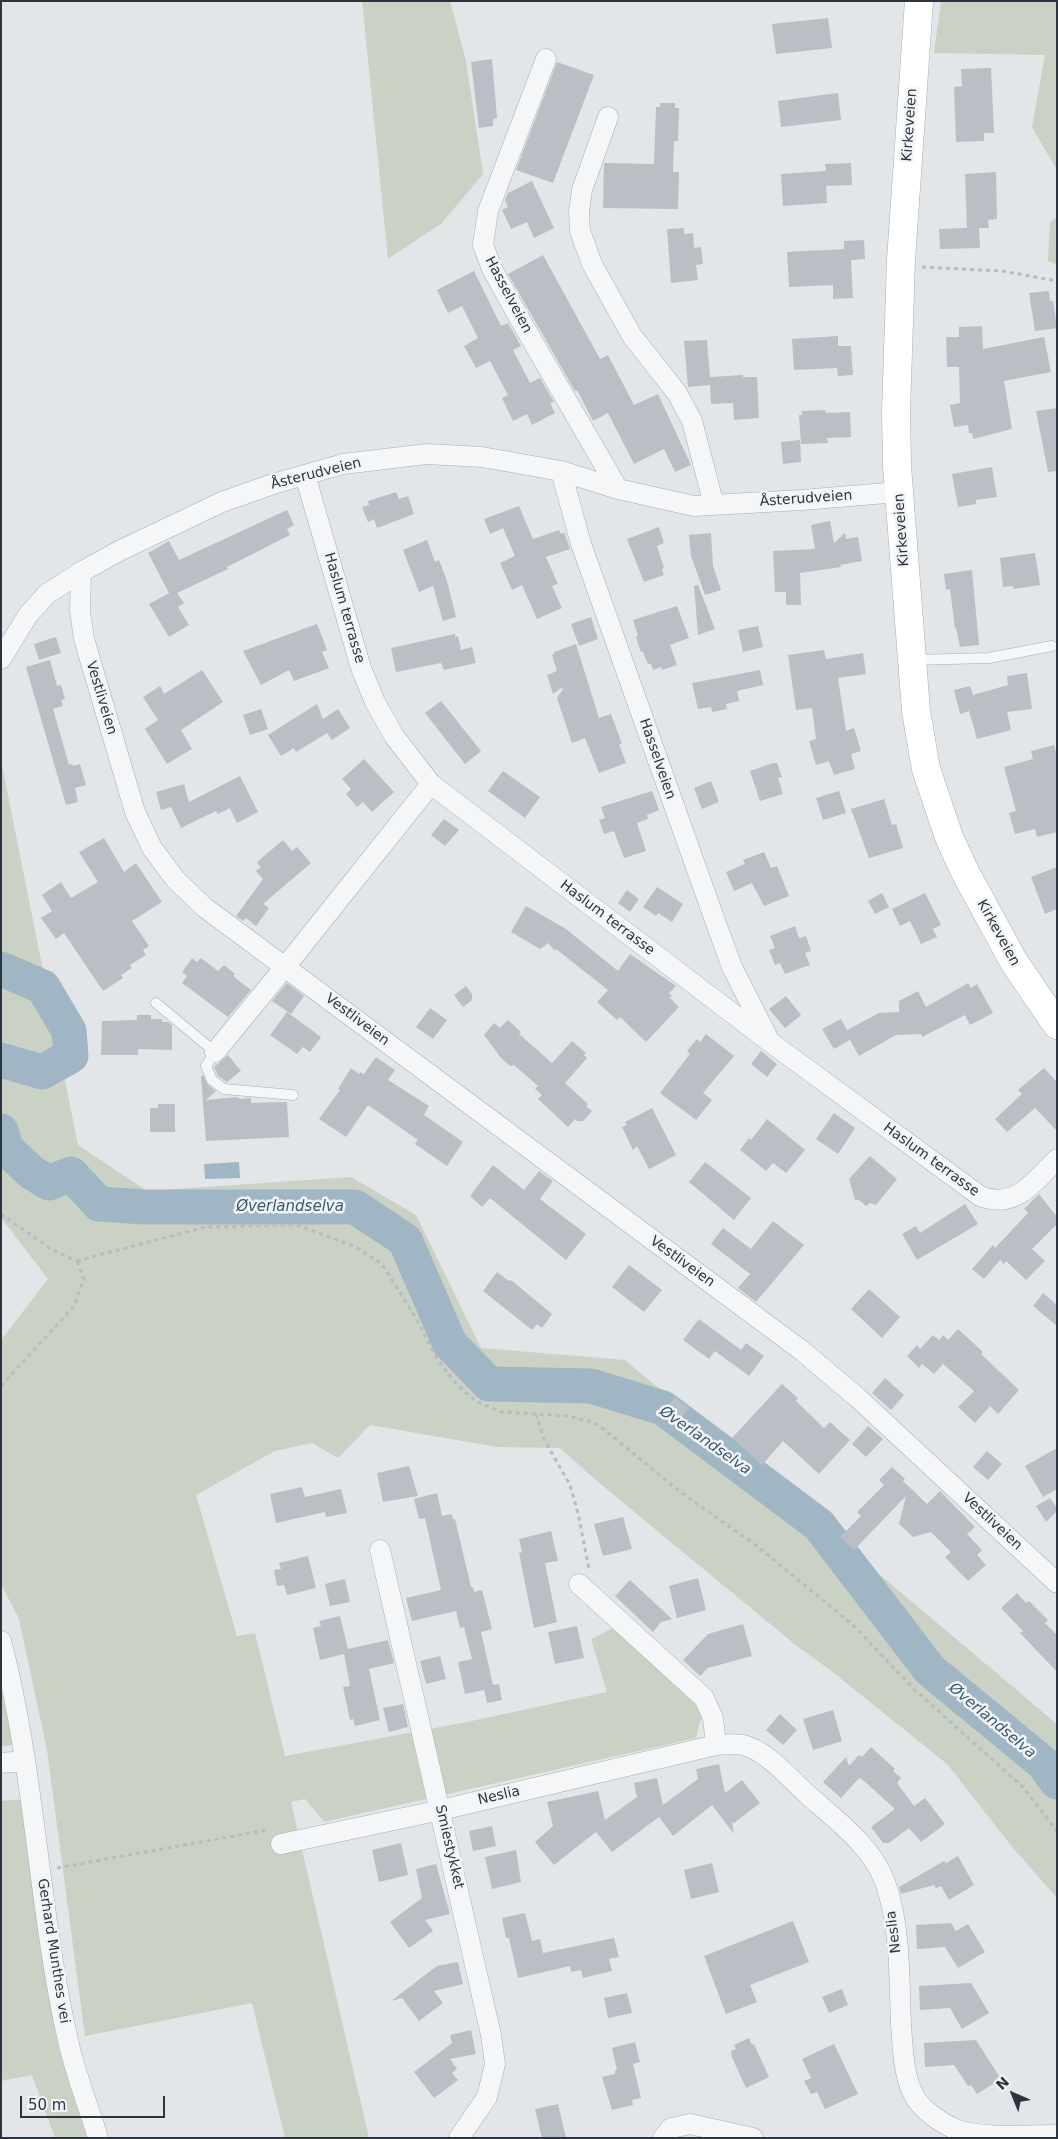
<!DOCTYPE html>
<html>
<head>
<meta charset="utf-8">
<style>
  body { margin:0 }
  #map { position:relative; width:1058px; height:2139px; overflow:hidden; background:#e2e6e9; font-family:"DejaVu Sans",sans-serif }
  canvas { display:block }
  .frame { position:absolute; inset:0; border:2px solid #2c353f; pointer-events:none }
  .north { position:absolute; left:988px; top:2069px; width:50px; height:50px; -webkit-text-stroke:4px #f2f4f7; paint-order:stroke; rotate:316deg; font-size:14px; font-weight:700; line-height:20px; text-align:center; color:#2c353f }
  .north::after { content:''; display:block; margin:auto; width:18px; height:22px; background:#2c353f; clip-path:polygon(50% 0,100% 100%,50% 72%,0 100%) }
  .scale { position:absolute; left:20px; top:2096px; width:145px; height:22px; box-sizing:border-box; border:2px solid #2c353f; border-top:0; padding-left:6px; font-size:15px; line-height:18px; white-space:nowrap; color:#2c353f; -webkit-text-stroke:4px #f2f4f7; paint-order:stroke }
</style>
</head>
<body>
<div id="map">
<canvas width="1058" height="2139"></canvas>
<div class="frame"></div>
<div class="north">N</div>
<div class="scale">50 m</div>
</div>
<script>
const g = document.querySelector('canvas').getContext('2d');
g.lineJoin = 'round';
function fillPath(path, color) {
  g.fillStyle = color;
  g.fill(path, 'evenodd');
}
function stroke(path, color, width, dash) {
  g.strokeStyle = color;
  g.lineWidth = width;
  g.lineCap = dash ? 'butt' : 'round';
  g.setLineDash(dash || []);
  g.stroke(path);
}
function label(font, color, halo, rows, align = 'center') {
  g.font = font + ' "DejaVu Sans",sans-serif';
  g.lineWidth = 5;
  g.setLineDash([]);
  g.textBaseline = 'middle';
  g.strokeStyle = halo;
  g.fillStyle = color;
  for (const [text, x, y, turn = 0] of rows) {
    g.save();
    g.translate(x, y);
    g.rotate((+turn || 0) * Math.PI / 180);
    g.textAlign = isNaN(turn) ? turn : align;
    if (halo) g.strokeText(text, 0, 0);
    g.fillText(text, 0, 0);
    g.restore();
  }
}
const green = new Path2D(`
  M362,1H450L466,61L483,174L442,223L388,259Z
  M941,1H1057V170L1032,127L1045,55L934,53Z
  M1057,217V265L1048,261L1050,222Z
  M1,760L78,1145L147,1191L351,1177L416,1215L481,1348L625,1360L1057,1724V1898L1013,1848L947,1764L834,1673L793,1643L597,1481L560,1448L497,1447L370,1425L338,1458L312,1443L275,1451L196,1495L237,1636L255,1633L285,1756L462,1723L607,1692L591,1639L613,1628L703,1711L696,1738L324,1822L305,1799L291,1802L369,2138H285L252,2003L85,2036L47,1750L19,1619L1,1584V1340L48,1279L1,1218Z
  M1,1655L16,1745L1,1746Z
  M28,1799L93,2138H55L32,2075L1,2081V1801Z`);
const water = new Path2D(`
  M239,1162L240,1178L205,1179L204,1164Z`);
const river = new Path2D(`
  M1,969L43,987L69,1031L71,1056L42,1072L1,1060
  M1,1131L6,1148L31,1172L49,1183L71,1174L99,1204L144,1207H355L405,1240L450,1344L489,1384L591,1386L663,1408L819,1525L930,1670L1043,1763L1057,1782`);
const building = new Path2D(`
  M828,18L832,48L776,54L772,24Z
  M492,59L497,118L493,119V126L479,128L471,62Z
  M557,62L594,75L553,183L516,170Z
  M991,68L994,133H984V141L956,142L954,87L962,86L961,69Z
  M838,93L841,120L781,127L778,101Z
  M660,103H675V108H679L678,141H674L673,172H679L678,209L603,208L604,163L654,164L656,107H660Z
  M851,163L852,185L826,186L827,203L783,206L781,174L826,171L825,164Z
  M996,172L997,219L988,220L989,228H979L980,248L940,249L939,229L967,228L965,174Z
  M532,181L554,228L534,238L527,222L511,229L502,210L508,207L505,200L508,193Z
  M684,228V234L693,233L694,248L701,247L703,264L696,265L698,280L671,283L667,229Z
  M864,240L865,259L851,260L853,298L833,299V285L789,287L787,252L844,249V241Z
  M543,255L600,359L608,355L634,405L658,394L691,465L675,472L664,449L634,464L608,413L593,421L577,390L575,391L508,274Z
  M474,271L501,326L508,323L521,346L513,350L530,383L540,378L554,402L550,403L555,413L532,425L527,414L513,421L502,398L508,395L490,361L476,368L464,346L478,338L462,306L448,313L437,290Z
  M1049,291L1050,301H1053L1057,328L1035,331L1029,293Z
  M982,326L983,349L1044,337L1051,372L1004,381L1012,429L973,439L972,433H969L968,425L954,427L950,405L960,403L959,367H947L946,337H959V327Z
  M838,336V346H851L853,375L838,376L837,368L794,370L792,339Z
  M707,340L710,377L743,375V377H757L759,418L734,420L733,403L711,404L710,385L688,387L684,341Z
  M1057,408V471L1048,472L1036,411Z
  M825,410L826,413L850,412L851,437L827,438L828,443L801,444L799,415H802V411Z
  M800,440L801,462L783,464L781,442Z
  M992,467L997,497L976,500V504L958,507L952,474Z
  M396,492L399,499L408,496L414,514L377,528L374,519L368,522L362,507L369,505L368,501Z
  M519,506L533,539L559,530L561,534L564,532L570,549L546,557L558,584L552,586L562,608L537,619L522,585L512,590L500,563L515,556L503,528L490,534L484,519Z
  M287,510L294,525L287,529L290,535L227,567L228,569L177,593L184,603L178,607L189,625L169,637L149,604L169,593L148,553L169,541L179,560Z
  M830,521L834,543L845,533L846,539L858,537L862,561L840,565L841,567L800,573L801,605H786V592H775L773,551L815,549L811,525Z
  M659,527L664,543L657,546L664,568L662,569L664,575L644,582L627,539Z
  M711,533L713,566L721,590L705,595L691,556L689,535Z
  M427,540L435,562L439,560L447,581L456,617L443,621L433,586L419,592L403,550Z
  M1035,553L1040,585L1014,589L1013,586L1003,587L1000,558Z
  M972,570L979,645L960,647L956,628H955L950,589L946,590L944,574Z
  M698,585L715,629L698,635L694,586Z
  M677,606L689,638L670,645L677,665L662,670L661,667L653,670L651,664H648L643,652H641L636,637L638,636L633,620Z
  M591,617L598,639L579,646L571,624Z
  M317,624L327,650L322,652L329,668L294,681L289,670L261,685L243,651Z
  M758,626L763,647L743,652L738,630Z
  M455,634V637L458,636L461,650L472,647L476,663L444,670L441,663L396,672L391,648Z
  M56,637L61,653L39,660L34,644Z
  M576,644L599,718L611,714L622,744H619L626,763L599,773L585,738L572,743L557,698L563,689L561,688L553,694L547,675L557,671L552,655L554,654V652Z
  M824,650L826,659L863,653L866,674L838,678L846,731L854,728L861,751L851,754L855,769L834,775L829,761L816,765L809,741L816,739L812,708L796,710L788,655Z
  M50,660L57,686L61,685L65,699L61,700L63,706L53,709L69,765L72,764L73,766L80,764L86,785L75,788L78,802L66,805L26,667Z
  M202,670L223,702L181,730L192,749L167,764L145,729L158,720L143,697L160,686L164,694Z
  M760,670L763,685L737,691L739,701L726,704L727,709L712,712L711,707L698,709L692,683Z
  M1027,673L1032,709L1007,712L1011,730L977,739L969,711L960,714L954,690L970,686L973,695L1008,685L1007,676Z
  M441,701L481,751L465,764L425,713Z
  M317,704L323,719L338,709L350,728L332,740L327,733L296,752L294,748L281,756L268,735Z
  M261,709L268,729L250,735L243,715Z
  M1054,745L1057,756V832L1037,837L1035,829L1015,834L1009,813L1016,811L1004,767L1033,759L1031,751Z
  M364,759L394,792L372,812L363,802L357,807L346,794L351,789L342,779Z
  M773,763H777L782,777L778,778L783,794L760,801L750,771Z
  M503,771L540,797L525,818L488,791Z
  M240,776L258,812L237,823L230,808L218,814L216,811L181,828L171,807L161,810L156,792L184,784L189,802Z
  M711,781L719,802L702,809L694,788Z
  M652,791L659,810L647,815L648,819L637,823L646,851L624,858L614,831L604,834L599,820L605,818L601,807Z
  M839,791L846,813L823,820L816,798Z
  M884,799L892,825L896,824L903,848L869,858L851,809Z
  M444,819L459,830L445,846L431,835Z
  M104,838L124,872L136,863L162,902L132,921L149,946L143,950L146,955L130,965L132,968L121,975L123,978L103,991L64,933L56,939L41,918L52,911L42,895L61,882L71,898L98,882L79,852Z
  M283,840L292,851L297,847L311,863L263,904L269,908L256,926L246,918L243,921L236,916L263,879L256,871L261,867L257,863L258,861Z
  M764,852L771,868L777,866L789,896L764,906L752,883L734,891L726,872L745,864L743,860Z
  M1057,867V909L1045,914L1031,877Z
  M657,887L683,904L672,922L658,913L656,916L643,907Z
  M627,890L639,899L630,912L618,903Z
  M882,893L889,907L875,914L868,901Z
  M925,893L941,925L933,929L937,937L921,944L910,921L900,926L892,909Z
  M526,906L566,929L618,971L630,954L676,986L669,993L672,996L670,998L679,1007L646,1042L620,1017L617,1020L597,1002L608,990L556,949L555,951L548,943L540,949L511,932Z
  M795,926L799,938L806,936L811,951L805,953L810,965L785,974L780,963L775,965L769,950L775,948L770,936Z
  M192,958L197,962L201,958L218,971L224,965L235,974L233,976L251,990L228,1017L182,983L187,976L182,972Z
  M287,983L304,996L291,1014L272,1001Z
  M968,983L971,988L977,984L993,1013L970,1025L965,1015L922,1037L921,1034L896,1035L859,1056L850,1040L834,1049L822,1029L841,1019L847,1030L879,1013L899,1012V1001L918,991L926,1007Z
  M466,986L472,994V1000L463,1007L454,995Z
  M786,996L801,1015L785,1028L769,1009Z
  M430,1008L447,1020L433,1039L416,1027Z
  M287,1012L321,1037L310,1052L303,1047L297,1054L270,1035Z
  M137,1015H151V1019H162V1022H168L172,1025V1050L138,1049V1055H101L102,1021L137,1020Z
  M508,1020L521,1032L519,1034L552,1063L572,1041L586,1053L584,1055L587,1058L565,1083L588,1104L586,1106L592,1111L583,1121H577L575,1119L568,1127L538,1099L542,1095L535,1089L538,1086L514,1065L510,1066L501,1058L484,1035L494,1023L500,1028Z
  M706,1034L734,1056L703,1093L712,1100L696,1120L660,1093L690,1054L687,1051L697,1039L700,1042Z
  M761,1051L777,1064L767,1077L751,1064Z
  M228,1055L241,1071L227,1082L218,1076L214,1067Z
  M376,1057L395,1070L388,1080L429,1106L424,1115L463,1142L447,1166L415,1144L418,1140L368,1105L346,1137L319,1119L340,1090L338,1089L351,1068L359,1074L360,1072L364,1074Z
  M1044,1068L1057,1082V1131L1035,1108L1007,1132L995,1119L1022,1094L1018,1090Z
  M203,1075L208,1085L216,1091L206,1100L237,1097L240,1099L251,1098V1103L287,1102L289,1137L206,1141L201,1077Z
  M158,1104H175V1132H150V1108H158Z
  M652,1108L676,1155L649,1169L637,1146L633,1150L622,1127L627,1125L625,1122Z
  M834,1113L855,1128L838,1154L816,1139Z
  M767,1119L805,1150L786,1173L773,1163L766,1171L740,1150L749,1138L751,1140Z
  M870,1156L897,1179L876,1205L870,1203L866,1206L859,1200H855L849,1179Z
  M705,1162L751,1198L734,1220L689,1182Z
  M493,1165L524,1190L539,1171L553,1181L540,1199L586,1234L566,1260L490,1198L482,1207L470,1196Z
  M1039,1194L1057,1217V1224L1032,1249L1045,1261L1026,1280L1006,1261L1004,1264L1000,1260L984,1279L972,1269L993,1245L995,1248L1028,1213L1024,1209Z
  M965,1204L978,1224L917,1260L902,1234L916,1226L920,1233Z
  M773,1221L804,1245L756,1302L738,1288L750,1274L711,1244L723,1228L751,1249Z
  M629,1265L662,1290L644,1312L612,1287Z
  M497,1272L509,1281L511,1280L552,1314L542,1328L537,1324L532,1330L483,1291Z
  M869,1289L900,1317L882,1338L851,1309Z
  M1043,1293L1057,1305V1326L1033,1306Z
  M699,1319L741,1350L746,1343L764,1356L749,1376L715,1351L709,1359L683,1340Z
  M958,1329L983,1352L981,1354L1019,1390L998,1414L990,1406L975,1423L958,1407L974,1391L943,1364L934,1374L922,1364L919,1368L907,1356L917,1345L920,1349L933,1335L939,1340L943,1335L948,1340Z
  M885,1378L904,1395L891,1410L872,1393Z
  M782,1384L798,1398L796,1401L824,1428L830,1422L850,1440L819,1474L783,1441L762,1465L732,1438Z
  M675,1397L689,1408L676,1423L663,1412Z
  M868,1426L883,1439L866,1457L852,1444Z
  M1057,1448V1489L1043,1497L1025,1466Z
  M987,1451L1002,1464L988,1480L973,1467Z
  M409,1466L418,1496L383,1502L377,1473Z
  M892,1467L905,1479L903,1481L927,1504L940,1491L975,1527L967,1534L982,1550L977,1555L986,1565L968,1581L945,1557L951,1552L931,1532L913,1537L899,1524L906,1496L854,1550L840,1537L861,1516L857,1512L884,1485L879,1480Z
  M302,1487L305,1497L341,1489L347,1513L326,1517L325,1512L276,1523L270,1494Z
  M437,1493L442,1516L452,1514L453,1520L455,1519L471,1587H473L474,1592L482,1590L492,1629L481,1632L493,1685L499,1684L502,1700L487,1703L484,1690L465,1694L458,1662L472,1659L464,1627L460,1628L456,1611L412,1621L406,1598L441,1590L425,1518L419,1519L414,1499Z
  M1050,1498L1057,1508V1511L1046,1522L1036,1506Z
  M623,1517L632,1549L603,1556L594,1524Z
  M551,1531L558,1561L545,1563L557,1622L534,1628L519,1553L522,1552L519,1539Z
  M308,1556L316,1588L287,1595L284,1585L277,1586L274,1570L281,1569L279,1563Z
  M698,1578L706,1610L677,1618L669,1586Z
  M345,1579L350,1602L330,1606L325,1584Z
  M630,1580L672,1619L661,1622L653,1632L615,1596Z
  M1017,1593L1026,1603L1029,1601L1048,1620L1045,1623L1057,1635V1672L1020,1633L1023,1631L1001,1608Z
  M340,1616L348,1649L388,1640L394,1663L369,1669L380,1720L355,1726L353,1719L350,1720L343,1687L350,1686L344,1654L320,1660L313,1628L321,1626L319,1621Z
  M743,1624L752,1656L708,1668L700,1676L683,1660L708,1634Z
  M577,1626L584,1658L555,1664L548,1632Z
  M440,1656L446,1679L426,1684L420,1661Z
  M403,1704L408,1727L389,1732L383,1708Z
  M833,1710L842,1741L813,1750L803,1719Z
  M780,1714L797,1730L783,1745L766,1730Z
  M871,1747L895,1769L893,1771L901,1778L897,1783L914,1806L925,1798L945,1824L921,1842L909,1828L889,1843H883L871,1827L895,1809L863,1780L859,1778L841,1798L823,1782L846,1757L849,1766L859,1755L862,1757Z
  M719,1764L725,1793L742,1780L760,1803L734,1823L732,1822L734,1834L712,1805L673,1836L659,1817L612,1852L596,1832L554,1865L535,1842L553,1826L547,1802L598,1791L605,1820L637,1797L634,1783L657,1778L663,1805L698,1779L696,1769Z
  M492,1826L496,1846L473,1851L469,1831Z
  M401,1843L408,1875L379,1882L372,1850Z
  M516,1850L521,1882L492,1889L485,1857Z
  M958,1856L974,1885L949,1900L941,1886L936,1888L934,1885L901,1894L899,1887L944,1861L946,1863Z
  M712,1863L719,1892L691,1899L684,1870Z
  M436,1864L450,1914L425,1920L433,1931L409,1948L390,1922L422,1898L416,1869Z
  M525,1913L532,1941L540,1939L543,1953L614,1938L619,1957L609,1959L612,1971L583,1978L581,1970L571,1972L570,1966L518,1978L509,1938H506L502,1918Z
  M793,1921L809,1962L750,1985L757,2002L726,2014L704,1956Z
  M951,1923L956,1931L968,1924L985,1952L958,1968L945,1947L917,1949L916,1925Z
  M458,1962L463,1984L434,1991L443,2003L419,2021L402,1998L391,2001L437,1966Z
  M971,1983L989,2013L962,2029L950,2008L920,2010L919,1986Z
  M842,1989L848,2005L829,2013L822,1997Z
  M627,1993L632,2013L608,2018L604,1998Z
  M471,2030L476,2054L450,2059L457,2069L452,2073L458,2080L434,2098L414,2072L452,2043L450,2035Z
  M749,2038L752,2045L754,2044L769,2077L746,2088L731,2055H732L731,2051L736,2049L734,2045Z
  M976,2040L1001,2079L977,2094L971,2085L968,2086L954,2065L925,2067L924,2043Z
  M635,2042L640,2062L633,2064L641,2098L632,2100L633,2105L612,2110L602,2077L615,2074V2071L617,2070L612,2048Z
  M834,2044L858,2094L825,2109L817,2092L811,2094L804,2081L811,2078L802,2059Z
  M558,2104L566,2138H542L535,2109Z`);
const path = new Path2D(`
  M922,267L1002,271L1057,281
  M1,1214L51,1249L77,1261
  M77,1261L205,1227L297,1225L354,1246L382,1264L416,1318L437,1359L458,1386L477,1402L502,1412L568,1416L593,1422L606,1431L679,1491L757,1546L853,1625L915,1690L1022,1786L1057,1831
  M1,1386L74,1306L84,1279L77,1261
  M536,1414L544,1439L570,1485L578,1513L589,1569
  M57,1868L267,1830`);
const service = new Path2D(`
  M912,660L989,658L1052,646
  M156,1003L215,1052L206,1066L212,1080L224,1089L293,1095`);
const minor = new Path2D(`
  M546,59L488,211L483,245L492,269L522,323L618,489
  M608,117L582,190L579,212L580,231L592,264L632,336L677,393L692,421L714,505
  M561,471L581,544L713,915L732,967L767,1036
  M305,475L361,668L375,702L394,736L431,784L770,1042L980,1196C1015,1210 1034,1182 1057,1159
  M81,572L80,611L84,639L135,812L152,848L175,879L204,907L801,1350L858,1398L1057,1583
  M1,659L28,615L47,594L81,572L121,550L222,502L273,484L343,464L427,454L482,457L561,471L618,489L694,506L802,500L899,492
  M215,1052L285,967L431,784
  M380,1550L491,2035L495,2064L487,2097L459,2138
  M579,1584L704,1698L713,1718L716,1745
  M1,1641C35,1770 38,1906 67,2036C74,2071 88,2104 98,2138
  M1,1763L25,1761
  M281,1844L441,1810L716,1745C724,1745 735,1743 743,1745C766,1750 790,1779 808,1795C836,1820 872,1846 885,1882C901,1927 899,1978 901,2025C903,2049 903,2078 916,2099C924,2111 941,2123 955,2129C982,2139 1028,2135 1057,2135
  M663,2138L671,2128L690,2124L753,2138`);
const secondary = new Path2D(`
  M919,1L901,260L896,412L897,466L916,711L926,769L949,837L965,872L1014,962L1057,1025`);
const streetNames = [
  ["Kirkeveien",910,125,-86],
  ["Hasselveien",508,295,62],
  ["Åsterudveien",316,474,-14],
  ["Åsterudveien",806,499,-4],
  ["Kirkeveien",902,530,-94],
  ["Haslum terrasse",344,608,74],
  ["Vestliveien",101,698,73],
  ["Hasselveien",657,759,71],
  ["Haslum terrasse",607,918,37],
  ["Kirkeveien",998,933,61],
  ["Vestliveien",357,1020,37],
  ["Haslum terrasse",931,1160,36],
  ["Vestliveien",682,1262,36],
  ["Vestliveien",992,1522,43],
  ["Neslia",499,1796,-13],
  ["Smiestykket",449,1847,77],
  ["Neslia",894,1932,-97],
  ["Gerhard Munthes vei",53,1951,81]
];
const waterNames = [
  ["Øverlandselva",290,1207],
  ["Øverlandselva",705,1441,35],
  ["Øverlandselva",992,1721,40]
];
fillPath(green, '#c9d2c4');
fillPath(water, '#a1b6c5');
stroke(river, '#a1b6c5', 35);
fillPath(building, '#babfc5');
stroke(service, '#a8adb3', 11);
stroke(minor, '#a8adb3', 21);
stroke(secondary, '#a8adb3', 29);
stroke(path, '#b8bcc0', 3, [4, 4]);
stroke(service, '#f4f6f8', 10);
stroke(minor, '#f4f6f8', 20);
stroke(secondary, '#fff', 28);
label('14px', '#2c353f', '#f2f4f7', streetNames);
label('italic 15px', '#3a576f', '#f2f4f7', waterNames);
</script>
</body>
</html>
